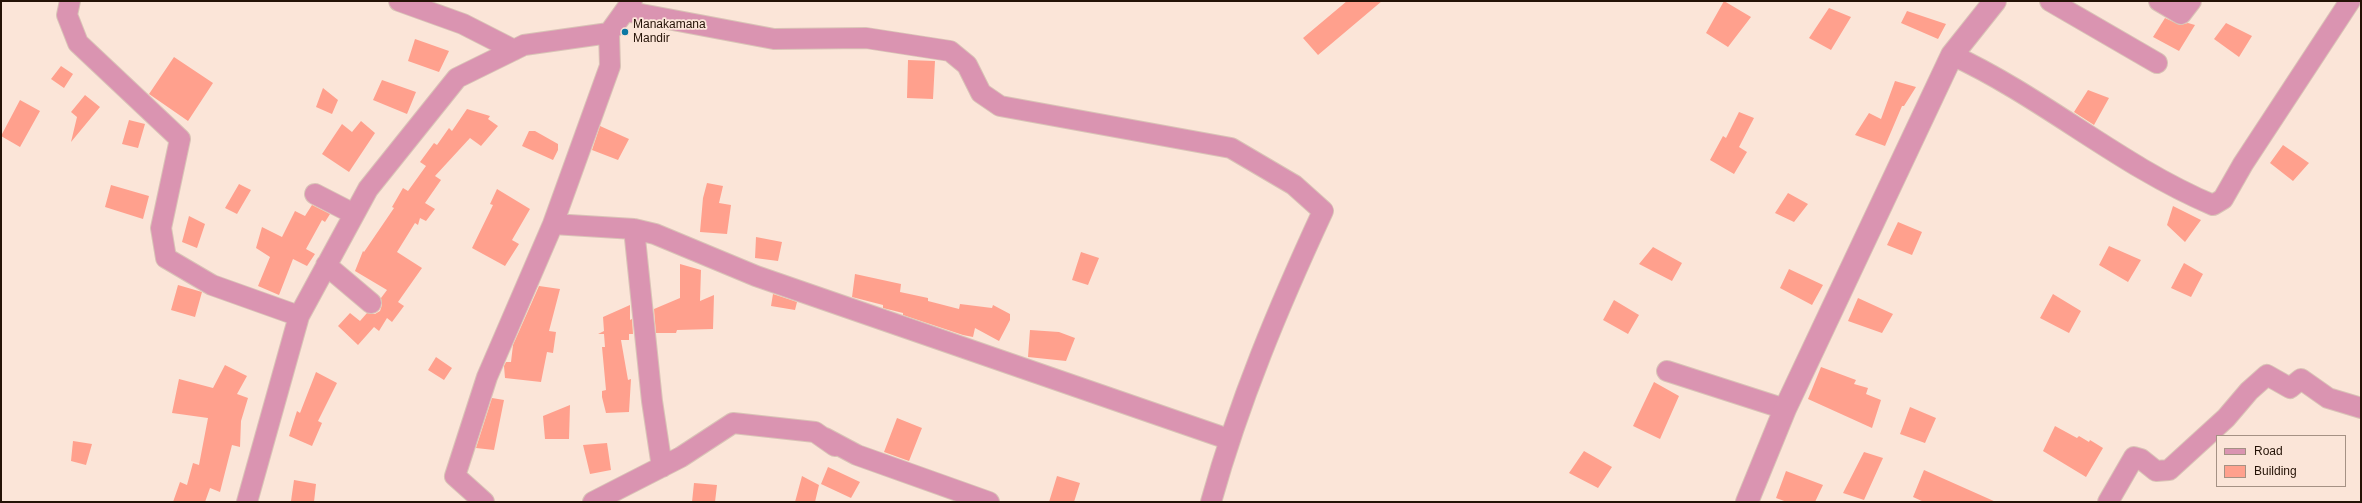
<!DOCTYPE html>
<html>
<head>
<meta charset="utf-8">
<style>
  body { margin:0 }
  #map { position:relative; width:2362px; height:503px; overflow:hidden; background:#fbe5d8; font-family:Arial,sans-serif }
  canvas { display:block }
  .frame { position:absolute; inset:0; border:2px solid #241206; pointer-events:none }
  .legend { position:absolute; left:2216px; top:435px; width:130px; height:52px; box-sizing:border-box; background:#fbe5d8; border:1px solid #a59184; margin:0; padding:5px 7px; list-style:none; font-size:12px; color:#241206 }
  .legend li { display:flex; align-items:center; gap:8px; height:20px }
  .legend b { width:20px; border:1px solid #a59184 }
</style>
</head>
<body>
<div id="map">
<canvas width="2362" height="503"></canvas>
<div class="frame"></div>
<ul class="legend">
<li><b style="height:5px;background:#da94b1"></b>Road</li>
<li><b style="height:11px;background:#ffa08d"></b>Building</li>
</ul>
</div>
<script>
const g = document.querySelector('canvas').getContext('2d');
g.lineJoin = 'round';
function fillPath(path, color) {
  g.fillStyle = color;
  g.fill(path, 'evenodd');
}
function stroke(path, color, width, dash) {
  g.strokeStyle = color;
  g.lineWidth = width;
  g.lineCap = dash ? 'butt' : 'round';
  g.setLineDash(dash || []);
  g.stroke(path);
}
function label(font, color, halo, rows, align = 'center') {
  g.font = font + ' Arial,sans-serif';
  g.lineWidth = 3.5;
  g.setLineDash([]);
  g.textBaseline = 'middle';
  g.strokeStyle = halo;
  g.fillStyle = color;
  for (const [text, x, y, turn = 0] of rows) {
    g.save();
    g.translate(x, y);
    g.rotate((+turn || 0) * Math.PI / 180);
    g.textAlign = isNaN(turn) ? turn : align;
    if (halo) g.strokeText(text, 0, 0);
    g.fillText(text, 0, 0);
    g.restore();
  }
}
const building = new Path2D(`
  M1347,1H1382L1318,55L1303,38Z
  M1724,1L1751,17L1728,47L1706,33Z
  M1829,8L1851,17L1831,50L1809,38Z
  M1907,11L1946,24L1938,39L1901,23Z
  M2165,18L2180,25L2188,23L2195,25L2179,51L2153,37Z
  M2226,23L2252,36L2239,57L2214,39Z
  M415,39L449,51L439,72L408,61Z
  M174,57L213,83L188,121L149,94Z
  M908,60L935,61L933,99L907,98Z
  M61,66L73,74L64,88L51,79Z
  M382,80L416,92L407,114L373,100Z
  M1895,81L1916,87L1904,106H1902L1885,146L1855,135L1869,113L1881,119Z
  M323,88L338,100L332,114L316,107Z
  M2088,90L2109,98L2094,125L2074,112Z
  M85,95L100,107L71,142L77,117L71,112Z
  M20,100L40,111L20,147L1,136Z
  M467,109L490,116L488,119L498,126L481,146L470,138L435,176L441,180L425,203L435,209L426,221L420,218L418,225L415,223L397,252L422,268L398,302L404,306L392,322L387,318L379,331L374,327L358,345L338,326L350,313L360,321L367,313L375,314L380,311L382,305L381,298L387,290L355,271L363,251L364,252L394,208L392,207L403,188L408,191L426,166L420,162L434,143L437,145L449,128L452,131Z
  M1739,112L1754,118L1739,147L1747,152L1734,174L1710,160L1723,136L1726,138Z
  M129,120L145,124L138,148L122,144Z
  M361,121L375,133L349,172L322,154L342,124L352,132Z
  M600,126L629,139L618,160L592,150Z
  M529,131H535L558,144V150L553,160L522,146Z
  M2283,145L2309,163L2293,181L2270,163Z
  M707,183L723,186L719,203L731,205L727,234L700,232L703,198Z
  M239,184L251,190L237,214L225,208Z
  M111,185L149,196L143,219L105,207Z
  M497,189L530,209L512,240L519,244L505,266L472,248L493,205L490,204Z
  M1788,193L1808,204L1794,222L1775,213Z
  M312,205L330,214L325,222L322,220L306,249L315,254L307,266L293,259L279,295L258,286L270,257L256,248L262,227L282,237L295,211L305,216Z
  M2173,206L2201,220L2185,242L2167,225Z
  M189,216L205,224L197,248L182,242Z
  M1898,222L1922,232L1912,255L1887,245Z
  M756,237L782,242L778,261L755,258Z
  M2109,246L2141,260L2128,282L2099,265Z
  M1653,247L1682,263L1672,281L1639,264Z
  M1081,252L1099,258L1088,285L1072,280Z
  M2184,263L2203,274L2191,297L2171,288Z
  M680,264L701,270L700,301L714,295L713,329L677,330L676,333H656L654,309L680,298Z
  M1789,269L1823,285L1812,305L1780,288Z
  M855,274L901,284L900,292L928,298V301L959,309L960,304L992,308L993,305L1010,314V320L999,341L975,328L973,337L963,335L903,315V313L883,308V305L852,297Z
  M178,285L202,292L195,317L171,310Z
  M539,286L560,289L549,331L556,332L553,353L547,352L541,382L505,378L504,366L506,362H511L513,345Z
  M773,294L797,302L795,310L771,306Z
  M2053,294L2081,311L2069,333L2040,318Z
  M1858,298L1893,314L1882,333L1848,321Z
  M1614,300L1639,315L1628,334L1603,320Z
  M630,305V320L632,319L633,334H629V340H621L628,380L631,379L629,412L606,413L602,397V391L606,390L602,347H605L604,334H598L604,331L603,317Z
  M1030,330L1059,332L1075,338L1066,361L1028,357Z
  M436,357L452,368L444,380L428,370Z
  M225,365L247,376L237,394L248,398L241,421L240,447L232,445L220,492L210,488L205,502H173L180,482L187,485L193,463L199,465L208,418L172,413L179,379L213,388Z
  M1821,367L1856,380L1854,384L1868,388L1866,394L1881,400L1872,428L1808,399Z
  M316,372L337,383L318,421L322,423L312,446L289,436L297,411L300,413Z
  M1654,382L1679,396L1660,439L1633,426Z
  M492,398L504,400L494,450L476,448Z
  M570,405L569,439H545L543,416Z
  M1910,407L1936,418L1925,443L1900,434Z
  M897,418L922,428L909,461L884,452Z
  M2055,426L2077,438L2079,436L2089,442L2090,440L2103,448L2086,477L2043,451Z
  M73,441L92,444L86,465L71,461Z
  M607,443L611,470L590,474L583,445Z
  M1584,451L1612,467L1598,488L1569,473Z
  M1864,452L1883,458L1864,500L1843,493Z
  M828,467L860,482L851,498L821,484Z
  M1924,470L1996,502H1924L1913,497Z
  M1786,471L1823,485L1815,502H1787L1776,498Z
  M802,476L819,485L815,502H795Z
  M1057,476L1080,483L1074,502H1049Z
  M294,480L316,484L314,502L291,501Z
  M694,483L717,485L715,502H692Z`);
const minor = new Path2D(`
  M70,1L67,15L78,43L180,139L161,228L166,258L212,285L299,316
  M399,1L463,24L514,50
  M2050,1L2157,63
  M2159,1L2181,14L2191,1
  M625,11L774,39L866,38L950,51L967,65L981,93L1000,106L1231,148L1294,185L1323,211C1279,306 1239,401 1211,502
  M1952,55C2043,97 2120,166 2213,205L2223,199L2243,164L2350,1
  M315,194L354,214
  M553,224L634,229L652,401L662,467
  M634,229L655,234L756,276L1228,439
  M326,265L371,303
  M1667,371L1785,409
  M825,438L857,455L989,502
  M247,502L299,316L368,189L457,78L524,45L609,33L632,1
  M484,502L455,476L487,377L553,224L610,66L609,33
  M593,502L681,457L733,423L815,432L835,446
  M2108,502L2134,457L2141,459L2156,471L2169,470L2226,418L2249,391L2267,375L2290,388L2301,379L2328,398L2361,408`);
const tertiary = new Path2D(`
  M1747,502L1785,409L1952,55L1995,1`);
const markers = [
  [625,32,4,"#0d78a3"]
];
const poiNames = [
  ["Manakamana",633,25],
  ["Mandir",633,39]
];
fillPath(building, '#ffa08d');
stroke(minor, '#d9c3b6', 22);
stroke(tertiary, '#d9c3b6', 24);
stroke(minor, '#da94b1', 20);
stroke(tertiary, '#da94b1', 22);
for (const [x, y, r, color] of markers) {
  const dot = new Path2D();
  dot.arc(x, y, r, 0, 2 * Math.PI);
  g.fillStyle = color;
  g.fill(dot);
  stroke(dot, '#fbe5d8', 1.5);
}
label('12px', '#241206', '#fbe5d8', poiNames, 'left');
</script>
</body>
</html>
